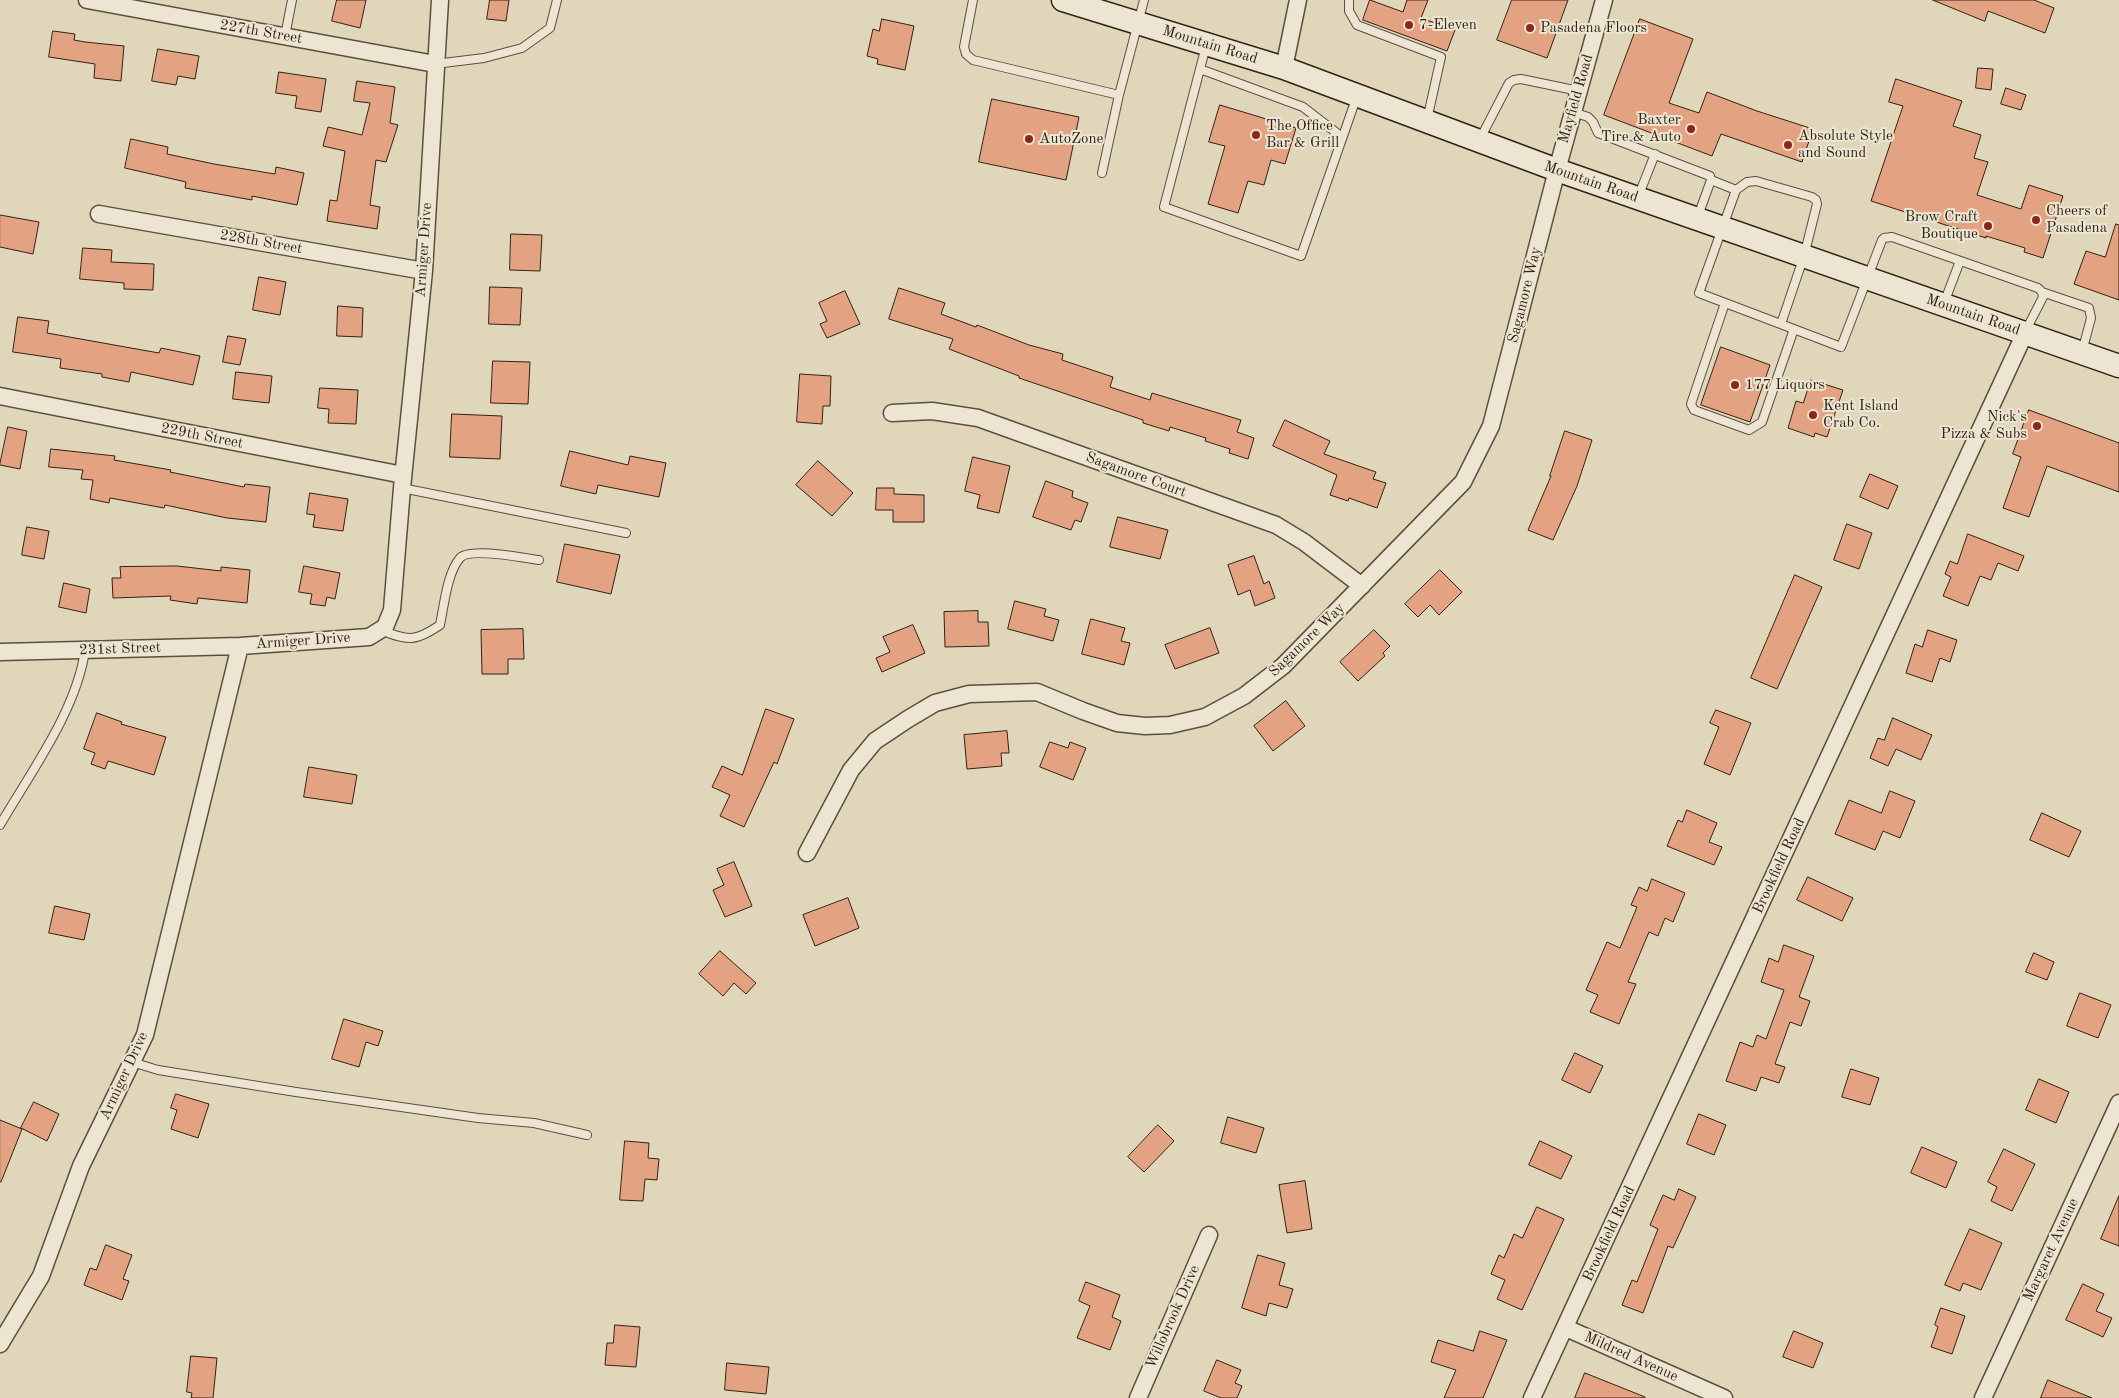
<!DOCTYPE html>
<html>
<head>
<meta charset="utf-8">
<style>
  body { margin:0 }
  canvas { display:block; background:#e0d7ba }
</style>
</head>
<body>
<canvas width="2119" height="1398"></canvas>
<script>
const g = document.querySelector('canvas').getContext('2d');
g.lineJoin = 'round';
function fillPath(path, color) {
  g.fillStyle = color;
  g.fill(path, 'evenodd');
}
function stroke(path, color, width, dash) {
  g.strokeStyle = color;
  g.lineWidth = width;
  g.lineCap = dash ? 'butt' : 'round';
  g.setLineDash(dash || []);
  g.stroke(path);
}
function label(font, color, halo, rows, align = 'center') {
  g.font = font + ' "Old Standard TT",serif';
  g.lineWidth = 4;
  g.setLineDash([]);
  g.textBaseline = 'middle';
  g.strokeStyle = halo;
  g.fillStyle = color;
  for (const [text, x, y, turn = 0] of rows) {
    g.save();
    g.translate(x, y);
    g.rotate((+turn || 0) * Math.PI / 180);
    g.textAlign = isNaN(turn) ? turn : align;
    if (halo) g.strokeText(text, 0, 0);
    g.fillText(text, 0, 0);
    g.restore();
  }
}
const building = new Path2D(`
  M337,0H366L360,28L332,21Z
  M490,0H509L506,21L487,19Z
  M1370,0L1403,12L1407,0H1428L1421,18L1455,30L1447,51L1363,20Z
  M1512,0H1568L1547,58L1497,40Z
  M1933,0H2034L2054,8L2045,33L1988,11L1985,21Z
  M882,19L914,26L905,70L877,64L878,59L867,56L873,29L879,31Z
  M1640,19L1693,39L1669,103L1699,113L1707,92L1757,111L1813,129L1802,162L1721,134L1712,156L1604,115Z
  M53,31L75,34L74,40L85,42L124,46L121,81L94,78L95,64L49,57Z
  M158,49L199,56L195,79L178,76L176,85L152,81Z
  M1978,68L1993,69L1991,90L1976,88Z
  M279,72L326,79L321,112L295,108L297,96L276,93Z
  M1896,79L1962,101L1953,126L1981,135L1974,158L1988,162L1977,195L2021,209L2029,185L2063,196L2043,258L2024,252L2025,248L1986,236V238L1871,201L1903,106L1889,102Z
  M357,81L395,87L390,123L398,125L386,162L376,160L370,205L380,207L377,229L327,221L330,200L337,201L345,151L323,146L328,127L362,135L370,103L354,101Z
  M2006,88L2026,95L2021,110L2001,104Z
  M992,99L1079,117L1066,180L979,162Z
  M1220,105L1296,128L1285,164L1271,160L1264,185L1248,181L1238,213L1208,204L1225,146L1209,142Z
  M131,139L168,147L167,154L214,164L275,174L276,167L304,173L297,205L252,196V200L185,188L186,182L125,168Z
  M0,215L39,222L33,254L0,247Z
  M2116,224L2119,225V300L2074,284L2086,251L2105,257Z
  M511,234L542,235L540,271L510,270Z
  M83,248L112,250L111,262L154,264L153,290L124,289V283L80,279Z
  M259,277L286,282L280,315L253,310Z
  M490,287L522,288L520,325L489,324Z
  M899,288L945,303L941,314L976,327L977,325L1029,345L1063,354L1062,360L1113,377L1110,387L1150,400L1152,393L1241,420L1237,432L1254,438L1248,459L1229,453L1230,449L1205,441L1206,438L1170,427L1169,431L1143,423V420L1019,378V376L949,349L953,339L889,319Z
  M845,291L860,324L827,338L820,324L827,321L819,303Z
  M338,306L363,308L362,337L337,336Z
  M18,317L49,321L47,333L159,353L161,348L200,356L193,385L131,372L129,382L102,377V374L60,368L61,359L13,352Z
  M228,336L246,339L240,365L223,362Z
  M1721,347L1770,365L1750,422L1701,405Z
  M493,361L530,362L528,404L491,403Z
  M236,372L272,376L269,403L233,399Z
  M800,374L831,376L830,406H823L822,424L797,422Z
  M1811,380L1843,390L1827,437L1815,433L1814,437L1788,428L1796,401L1803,403Z
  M320,388L358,390L356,424L328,423L329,409L318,408Z
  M2029,410L2119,443V492L2047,466L2029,517L2003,508L2021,457L2013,454Z
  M452,414L502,416L500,459L450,457Z
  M1285,420L1330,441L1324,454L1376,472L1373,479L1386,483L1377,508L1349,498L1348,501L1330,495L1337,475L1273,446Z
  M8,427L27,431L20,469L0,465Z
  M1565,431L1592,440L1577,486L1553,540L1528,530L1551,476H1550Z
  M51,449L115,456L114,460L171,470L170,472L244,487L245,484L270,487L266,522L227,518L165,505L164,508L110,498L109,503L90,499L93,480L81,479L83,470L49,467Z
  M570,451L628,465L630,456L666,463L659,497L598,485L596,494L561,486Z
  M973,457L1010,466L999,513L977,508L980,495L965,491Z
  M818,461L853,493L832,516L796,485Z
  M1870,474L1898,486L1888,509L1860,497Z
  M1046,481L1073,491L1072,497L1088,503L1081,522L1075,520L1071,530L1033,517Z
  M877,488H894V494L924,495V522H893V510H876Z
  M310,493L348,499L343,531L313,527L315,515L307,514Z
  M1118,517L1168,530L1160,559L1110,547Z
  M1847,524L1872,533L1859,569L1834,560Z
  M27,527L49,531L44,559L22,555Z
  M1968,534L2024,556L2018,571L1998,563L1991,580L1980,576L1968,606L1943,596L1951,577L1945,574L1950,561L1957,564Z
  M565,544L620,555L611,594L557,582Z
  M1254,556L1264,584L1269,581L1275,598L1255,606L1250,590L1238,595L1228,565Z
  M177,566L221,571V567L250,570L247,603L198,598L197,604L170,600L171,596L113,598L112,578H121L120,567Z
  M304,566L340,573L335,599L327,597L325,606L310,604L312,594L299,592Z
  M1440,570L1462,592L1439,615L1430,605L1418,617L1405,604Z
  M1795,575L1822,587L1777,689L1751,678Z
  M64,583L90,589L86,613L59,607Z
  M1015,601L1046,609L1044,616L1059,620L1053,641L1008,629Z
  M978,611V622H988L989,646L945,647L944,612Z
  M1091,619L1125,628L1121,641L1130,643L1124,665L1082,654Z
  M913,625L925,653L882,672L876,658L890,652L883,637Z
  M1210,628L1219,653L1175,669L1165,645Z
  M523,629L524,659H508V674H482L481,630Z
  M1374,630L1390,646L1383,653L1385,656L1358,681L1340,662Z
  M1928,630L1957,640L1950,662L1940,658L1932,682L1906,673L1915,644L1922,647Z
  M1286,701L1305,726L1273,751L1254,726Z
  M766,709L794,719L777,764L774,762L744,827L720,816L730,795L712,787L722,766L742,775Z
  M1716,710L1751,723L1730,775L1704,764L1719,727L1710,723Z
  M97,713L122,722L121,724L166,737L154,775L108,761L105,769L91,764L95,753L84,749Z
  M1893,718L1932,735L1921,760L1896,749L1888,766L1870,758L1878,738L1884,740Z
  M1007,731L1009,753H1001L1002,766L967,769L964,735Z
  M1050,742L1068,748L1070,742L1086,748L1073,780L1040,767Z
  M309,767L357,775L352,804L304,797Z
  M1890,791L1915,801L1900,838L1883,831L1875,850L1835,834L1849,800L1881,813Z
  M1687,810L1717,823L1709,842L1722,847L1714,865L1667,846L1678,820L1682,822Z
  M2042,813L2081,831L2069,857L2030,840Z
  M734,862L752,906L725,917L713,890L724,885L717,869Z
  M1808,877L1853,898L1842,921L1797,900Z
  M1652,879L1685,893L1673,922L1665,918L1658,936L1649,932L1628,982L1636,984L1619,1024L1590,1012L1598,995L1586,990L1607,942L1620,948L1637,907L1631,905L1639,887L1647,891Z
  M848,898L859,928L815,946L803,915Z
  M55,906L90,914L84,940L49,933Z
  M1784,945L1814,956L1799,997L1810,1001L1801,1026L1790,1022L1775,1064L1785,1067L1779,1083L1761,1077L1756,1091L1726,1081L1740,1042L1753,1047L1757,1035L1766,1039L1784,990L1761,982L1769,958L1778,962Z
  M720,951L756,983L746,994L734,983L723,996L699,974Z
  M2034,953L2054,962L2047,980L2026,972Z
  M2080,993L2111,1005L2098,1038L2067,1026Z
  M344,1019L383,1031L378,1046L366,1042L359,1067L332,1059Z
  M1575,1053L1603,1066L1590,1093L1562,1080Z
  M1851,1069L1879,1078L1870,1105L1842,1097Z
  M2039,1079L2069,1092L2056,1123L2026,1110Z
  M176,1094L209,1104L198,1138L171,1129L177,1110L171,1108Z
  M34,1102L59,1114L47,1141L21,1128Z
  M1699,1114L1726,1125L1714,1155L1687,1144Z
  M1228,1117L1264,1128L1256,1153L1221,1143Z
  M0,1120L22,1129L1,1182H0Z
  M1158,1125L1174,1141L1144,1172L1128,1157Z
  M625,1141L649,1143L648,1158L659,1159L657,1180L645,1179L643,1201L620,1200Z
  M1540,1141L1572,1156L1561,1179L1529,1165Z
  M1922,1147L1957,1162L1946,1188L1911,1173Z
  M2004,1149L2035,1164L2012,1211L1991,1201L1997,1187L1988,1182Z
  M1305,1181L1312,1229L1287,1233L1279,1185Z
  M1679,1189L1696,1197L1673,1248L1668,1246L1643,1313L1622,1305L1632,1280L1637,1282L1658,1229L1650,1225L1663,1195L1674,1200Z
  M2119,1196V1246L2101,1239Z
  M1537,1207L1564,1219L1522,1310L1497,1299L1505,1280L1491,1274L1499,1255L1504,1258L1514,1234L1522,1238Z
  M1970,1229L2002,1243L1981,1290L1963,1283L1960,1291L1945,1285Z
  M106,1245L132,1255L123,1279L129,1281L122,1300L84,1285L90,1268L96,1270Z
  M1258,1255L1285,1263L1279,1285L1293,1289L1287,1308L1269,1303L1266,1316L1242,1308Z
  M1086,1282L1120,1295L1112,1317L1121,1321L1110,1350L1077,1338L1090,1306L1079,1301Z
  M2083,1284L2104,1294L2096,1311L2112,1318L2103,1337L2066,1320Z
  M1941,1308L1965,1316L1952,1354L1931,1347L1938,1327L1935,1325Z
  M615,1325L640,1327L636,1367L605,1365L607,1343H613Z
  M1480,1331L1507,1340L1483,1398H1444L1456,1370L1431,1362L1438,1340L1473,1351Z
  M1794,1331L1823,1343L1813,1368L1783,1357Z
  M191,1356L217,1358L213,1398H191L192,1393L187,1392Z
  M1217,1360L1241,1370L1235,1383L1242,1386L1237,1398H1221L1204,1391Z
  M727,1363L769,1367L766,1394L725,1390Z
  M1585,1373L1645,1397V1398H1575Z
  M2048,1380L2092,1398H2041Z`);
const service = new Path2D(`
  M973,0L964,47L966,54L973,60L1119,95L1144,0
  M1349,0V11L1357,25L1441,57L1427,120
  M285,36L292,0
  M1206,46L1164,207L1301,256L1357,96
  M435,64L484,58L522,48L550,28L557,0
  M1200,69L1303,107L1342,137
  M1573,112L1588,117L1593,122L1598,133L1710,176L1711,180L1698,216
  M1480,139L1509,83L1514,80L1521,79L1579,91
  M1102,173L1119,95
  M1711,180L1736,190
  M1638,197L1655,154
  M2042,292L2089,308L2091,318L2082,352
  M1725,303L1691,404L1694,410L1749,430L1762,422L1794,329
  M1944,303L1960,261
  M1781,324L1804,256L1817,204L1816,200L1812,197L1756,181L1747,182L1736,190L1699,293L1841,347L1882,240L1884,238L1892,237L2038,288L2042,292L2043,297L2025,332
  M402,488L626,533
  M381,630C408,641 415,642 440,625C444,606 447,573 460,558C469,547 524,558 539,560
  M0,825C30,773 77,710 85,650
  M132,1062L158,1070L296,1092L478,1118L534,1123L587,1135`);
const minor = new Path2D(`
  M87,0L435,64
  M1284,68L1298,0
  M99,214L424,271
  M0,396L403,475
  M892,413L932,411L978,418L1276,525L1304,542L1362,586
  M0,652L240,646L369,637L385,627L392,610L402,488L424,271L440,0
  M807,853L851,770L875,741L908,719L935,703L969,694L1037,692L1083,711L1117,723L1145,726L1170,725L1205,717L1244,696L1283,666L1463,482L1491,426L1557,170L1604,0
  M1566,1328L1724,1398
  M0,1344L41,1276L81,1166L145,1035L240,646
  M1138,1398L1209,1235
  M1532,1398L2025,333
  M1983,1398L2119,1103`);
const secondary = new Path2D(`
  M1063,0L1284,68L1557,170L2119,366`);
const markers = [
  [1409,25,5,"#8f2418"],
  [1530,28,5,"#8f2418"],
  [1691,129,5,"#8f2418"],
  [1256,135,5,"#8f2418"],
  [1029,139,5,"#8f2418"],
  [1788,145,5,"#8f2418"],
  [2036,220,5,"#8f2418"],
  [1988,226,5,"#8f2418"],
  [1735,385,5,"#8f2418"],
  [1813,415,5,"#8f2418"],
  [2037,426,5,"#8f2418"]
];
const poiNames = [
  ["7-Eleven",1419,25],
  ["Pasadena Floors",1540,28],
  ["Baxter",1681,120,"right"],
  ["Tire & Auto",1681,137,"right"],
  ["The Office",1266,126],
  ["Bar & Grill",1266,143],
  ["Absolute Style",1798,136],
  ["and Sound",1798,153],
  ["AutoZone",1039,139],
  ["Cheers of",2046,211],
  ["Pasadena",2046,228],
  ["Brow Craft",1978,217,"right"],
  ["Boutique",1978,234,"right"],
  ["177 Liquors",1745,385],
  ["Kent Island",1823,406],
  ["Crab Co.",1823,423],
  ["Nick's",2027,417,"right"],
  ["Pizza & Subs",2027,434,"right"]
];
const streetNames = [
  ["227th Street",261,32,10],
  ["Mountain Road",1210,45,17],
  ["Mayfield Road",1576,99,-74],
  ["Mountain Road",1591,182,19],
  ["228th Street",261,242,10],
  ["Armiger Drive",424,250,-86],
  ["Sagamore Way",1525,295,-76],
  ["Mountain Road",1973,315,19],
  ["229th Street",202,436,11],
  ["Sagamore Court",1136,475,20],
  ["Sagamore Way",1307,640,-44],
  ["Armiger Drive",303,641,-4],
  ["231st Street",120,649,-2],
  ["Brookfield Road",1779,866,-65],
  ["Armiger Drive",124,1076,-65],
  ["Brookfield Road",1609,1234,-65],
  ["Margaret Avenue",2051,1250,-65],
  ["Willobrook Drive",1173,1317,-66],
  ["Mildred Avenue",1631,1357,24]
];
fillPath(building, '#e3a382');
stroke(building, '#332113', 1);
stroke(service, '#5e4e3d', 10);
stroke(minor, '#5e4e3d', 19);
stroke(secondary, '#332113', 25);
stroke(service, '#ebe5d2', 8);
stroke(minor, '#ebe5d2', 16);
stroke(secondary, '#ebe5d2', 22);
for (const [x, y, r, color] of markers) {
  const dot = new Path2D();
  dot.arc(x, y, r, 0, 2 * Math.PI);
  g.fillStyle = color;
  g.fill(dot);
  stroke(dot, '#ebe5d2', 2);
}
label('15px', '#332113', '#ebe5d2', poiNames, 'left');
label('15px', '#332113', '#ebe5d2', streetNames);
</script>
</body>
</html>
